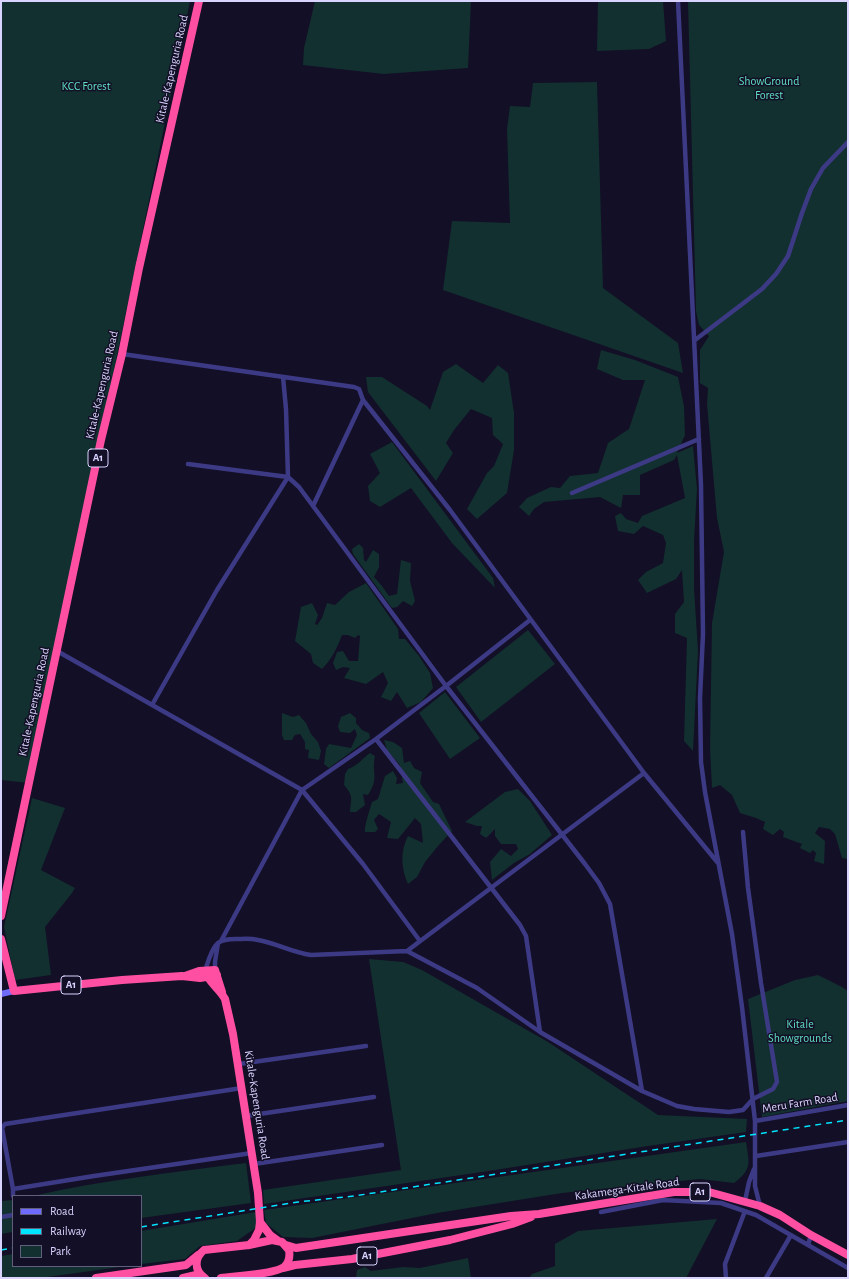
<!DOCTYPE html>
<html>
<head>
<meta charset="utf-8">
<style>
  body { margin:0 }
  #map { position:relative; width:849px; height:1279px; overflow:hidden; background:#130f26; font-family:"Alegreya Sans",sans-serif }
  canvas { display:block }
  .frame { position:absolute; inset:0; border:2px solid #d9d4ff; pointer-events:none }
  .legend { position:absolute; left:12px; top:1195px; width:130px; height:72px; box-sizing:border-box; background:#130f26; border:1px solid #625e7d; margin:0; padding:5px 7px; list-style:none; font-size:12px; color:#d9d4ff }
  .legend li { display:flex; align-items:center; gap:8px; height:20px }
  .legend b { width:20px; border:1px solid #625e7d }
</style>
</head>
<body>
<div id="map">
<canvas width="849" height="1279"></canvas>
<div class="frame"></div>
<ul class="legend">
<li><b style="height:5px;background:#6f6bff"></b>Road</li>
<li><b style="height:5px;background:#00e5ff"></b>Railway</li>
<li><b style="height:11px;background:#12302f"></b>Park</li>
</ul>
</div>
<script>
const g = document.querySelector('canvas').getContext('2d');
g.lineJoin = 'round';
function fillPath(path, color) {
  g.fillStyle = color;
  g.fill(path, 'evenodd');
}
function stroke(path, color, width, dash) {
  g.strokeStyle = color;
  g.lineWidth = width;
  g.lineCap = dash ? 'butt' : 'round';
  g.setLineDash(dash || []);
  g.stroke(path);
}
function label(font, color, halo, rows, align = 'center') {
  g.font = font + ' "Alegreya Sans",sans-serif';
  g.lineWidth = 3;
  g.setLineDash([]);
  g.textBaseline = 'middle';
  g.strokeStyle = halo;
  g.fillStyle = color;
  for (const [text, x, y, turn = 0] of rows) {
    g.save();
    g.translate(x, y);
    g.rotate((+turn || 0) * Math.PI / 180);
    g.textAlign = isNaN(turn) ? turn : align;
    if (halo) g.strokeText(text, 0, 0);
    g.fillText(text, 0, 0);
    g.restore();
  }
}
const green = new Path2D(`
  M1,1H190L29,783L1,780Z
  M315,1H471L468,68L384,74L303,65L304,48Z
  M598,1H663L666,41L649,49L597,51Z
  M688,1H848V859L842,858L835,834L830,829L819,827L815,833L825,841L824,864L814,861L816,853L813,850L810,853L800,848L802,844L783,837L784,832L780,829L773,835L763,829L765,822L756,818L740,813L732,795L720,785L712,788L710,748L712,623L724,552L717,518L707,404L708,388L700,383V350L709,336L699,325L696,311Z
  M597,82L603,288L678,343L683,373L443,290L452,221L510,223L507,129L510,106L530,107L533,83Z
  M601,350L635,360L678,377L684,406L685,435L677,453L693,446L697,489L694,541V588L698,651L693,751L684,741L687,638L675,633V614L684,602L682,570L676,579L647,593L638,580L646,572L663,563L666,543L663,535L643,526L634,534L618,531L615,516L621,513L626,519L638,523L642,516L685,498L677,455L674,460L640,475V495H623L621,508L600,497L544,502L534,509L529,516L519,507L527,498L551,487L560,488L570,476L598,473L608,443L629,429L645,380H623L597,369Z
  M456,364L483,383L498,365L508,373L514,413V450L507,493L477,519L467,509L487,473L494,466L503,444L493,435L492,418L471,409L454,430L446,443L453,453L436,481L368,392L366,377H382L427,406L430,410L443,372Z
  M392,442L493,578L495,588L452,543L411,488L380,507L370,501L368,486L380,473L370,454Z
  M359,544L363,548L364,560L366,562L373,550L379,554V567L374,577L382,586L389,596L397,594L401,560L411,563L410,581L415,601L412,606L403,601L397,607L392,608L353,554L352,549Z
  M366,583L398,629L399,639H405L419,656L430,673L433,688L421,702L407,708L397,692L391,701L381,697L388,683L383,672L366,684L344,678L350,668L343,667L336,670L333,663L337,652L343,651L349,661H358L360,636L358,635L355,638L348,635H342C337,648 332,659 322,669L313,663L311,654L295,641L301,607L312,603L318,615L315,624L317,625L322,618L327,603L335,605L349,592Z
  M528,630L555,664L481,722L456,687Z
  M445,692L480,738L450,759L419,713Z
  M282,713L293,717L299,715L306,723L311,734L318,742L321,751L319,760L308,758L309,750L305,749V742L300,734L295,735L292,740H284L282,735Z
  M350,713L356,718V723L362,730L369,733L370,738L329,768L324,764L326,749L329,744L351,748L357,735L355,729L350,733L340,732L338,726L341,717Z
  M384,740L393,742L402,748L404,763L410,761L414,768L422,772L420,783L433,802L439,804L452,831L438,846L425,862L417,877L408,884C401,869 400,851 408,836L423,843L421,824L415,818L398,839L387,838L391,822L379,814L374,820L378,829L375,832H365C364,827 370,809 372,802L378,799L385,776L393,771L397,778L396,784L403,783L400,765L387,750Z
  M370,753L375,756C371,773 380,777 368,795L363,794L365,805L356,812H350C351,799 354,796 344,785L345,774L348,769C357,766 362,759 370,753Z
  M518,789L530,801L552,835L530,854L514,863L492,880L490,862L501,849L511,856L518,849L516,844H501L495,836V829L486,838L480,834L482,826H477L465,822L505,792Z
  M32,798L65,808L41,870L75,888L72,893L45,927L51,975L15,980L4,927Z
  M369,959L403,962L422,970L548,1042L658,1115L747,1119L746,1132L648,1146L482,1172L264,1204L263,1190L401,1170Z
  M818,975L842,987L848,991V1101L762,1117L748,999L795,980Z
  M746,1142C749,1162 753,1169 734,1183L700,1179L562,1193L437,1213L312,1238L283,1237L266,1223L264,1210Z
  M246,1163L251,1203L141,1218V1196H33C103,1180 175,1172 246,1163Z
  M13,1200V1232L1,1234V1201Z
  M256,1212L257,1227L237,1241L200,1246L185,1259L141,1264V1231Z
  M717,1219L686,1278H529L532,1274L555,1266V1244L578,1231Z
  M13,1254V1266H127L40,1278H1V1256Z
  M468,1258L471,1278H356L357,1270L365,1267L371,1271L403,1267L420,1268Z`);
const street = new Path2D(`
  M678,1L701,485L703,634L700,698L701,762L705,792L732,934L742,1007L755,1121V1186L760,1206
  M695,340L762,289L776,274L788,256L802,213L811,189L823,168L848,142
  M122,354L354,387L359,389L363,400L450,510L644,773
  M188,464L288,477L299,487L446,686L530,620
  M572,493L699,439
  M313,506L363,400
  M57,651L302,790L376,739L446,686L585,864L599,883L610,904L642,1091
  M152,705L217,590L288,477L286,409L283,377
  M376,739L520,925L526,936L540,1032
  M221,941L302,790L363,864L420,941
  M407,951L644,773L718,863
  M215,970V962L218,943
  M205,971C208,962 211,949 218,943C223,939 230,939 236,939C243,939 250,938 258,940C276,943 291,952 311,955L407,951L477,988L540,1032L642,1091L677,1106L694,1109L729,1112L743,1110L753,1099L773,1089L777,1082L761,983L748,888L743,832
  M239,1064L366,1046
  M246,1116L374,1097
  M755,1121L848,1105
  M756,1156L848,1142
  M254,1164L382,1145
  M13,1189L2,1128L5,1124L242,1088
  M13,1196V1189L94,1176L252,1153
  M745,1201L749,1182L754,1169
  M601,1212L663,1200L721,1203L756,1215L808,1245
  M1,1217L13,1215
  M811,1235L808,1245L848,1268
  M726,1278L725,1264L745,1211
  M766,1278L791,1235`);
const secondary = new Path2D(`
  M1,994L14,991`);
const highway = new Path2D(`
  M1,916L101,440L122,354L139,268L199,1
  M1,939L14,991L122,980L182,976L200,978L217,975
  M205,971C208,982 219,988 225,999L233,1034L258,1193L260,1222L259,1230L254,1240L249,1245
  M185,976L199,971L215,970L222,992
  M260,1222L270,1235L277,1240
  M286,1245L296,1248L511,1216L539,1214L674,1192H709L760,1206L780,1215L811,1235L848,1255
  M283,1268L295,1265L352,1259L450,1240L512,1224L531,1217
  M96,1278L186,1265L198,1255
  M183,1278L196,1275L202,1276
  M205,1278C194,1271 194,1258 204,1250L249,1245L272,1240L282,1242L289,1250C290,1256 289,1263 284,1267C275,1274 234,1276 221,1278`);
const rail = new Path2D(`
  M141,1227L298,1202L354,1196L848,1120
  M1,1250L13,1248`);
const shields = [
  [98,458,20],
  [71,985,20],
  [700,1192,20],
  [367,1256,20]
];
const shieldNames = [
  ["A1",98,458],
  ["A1",71,985],
  ["A1",700,1192],
  ["A1",367,1256]
];
const streetNames = [
  ["Kitale-Kapenguria Road",172,69,-77],
  ["Kitale-Kapenguria Road",102,385,-77],
  ["Kitale-Kapenguria Road",34,702,-78],
  ["Meru Farm Road",800,1103,-9],
  ["Kitale-Kapenguria Road",257,1105,81],
  ["Kakamega-Kitale Road",627,1189,-8]
];
const parkNames = [
  ["ShowGround",769,81],
  ["Forest",769,95],
  ["KCC Forest",86,86],
  ["Kitale",800,1024],
  ["Showgrounds",800,1038]
];
fillPath(green, '#12302f');
stroke(street, '#3d3a85', 4.5);
stroke(secondary, '#6f6bff', 6);
stroke(highway, '#ff4fa3', 8);
stroke(rail, '#00e5ff', 1.5, [6, 5]);
for (const [x, y, w] of shields) {
  const box = new Path2D();
  box.roundRect(x - w / 2, y - 9, w, 18, 3);
  g.fillStyle = '#130f26';
  g.fill(box);
  stroke(box, '#d9d4ff', 1);
}
label('bold 11px', '#d9d4ff', null, shieldNames);
label('12px', '#d9d4ff', '#130f26', streetNames);
label('12px', '#5fe0c0', '#130f26', parkNames);
</script>
</body>
</html>
